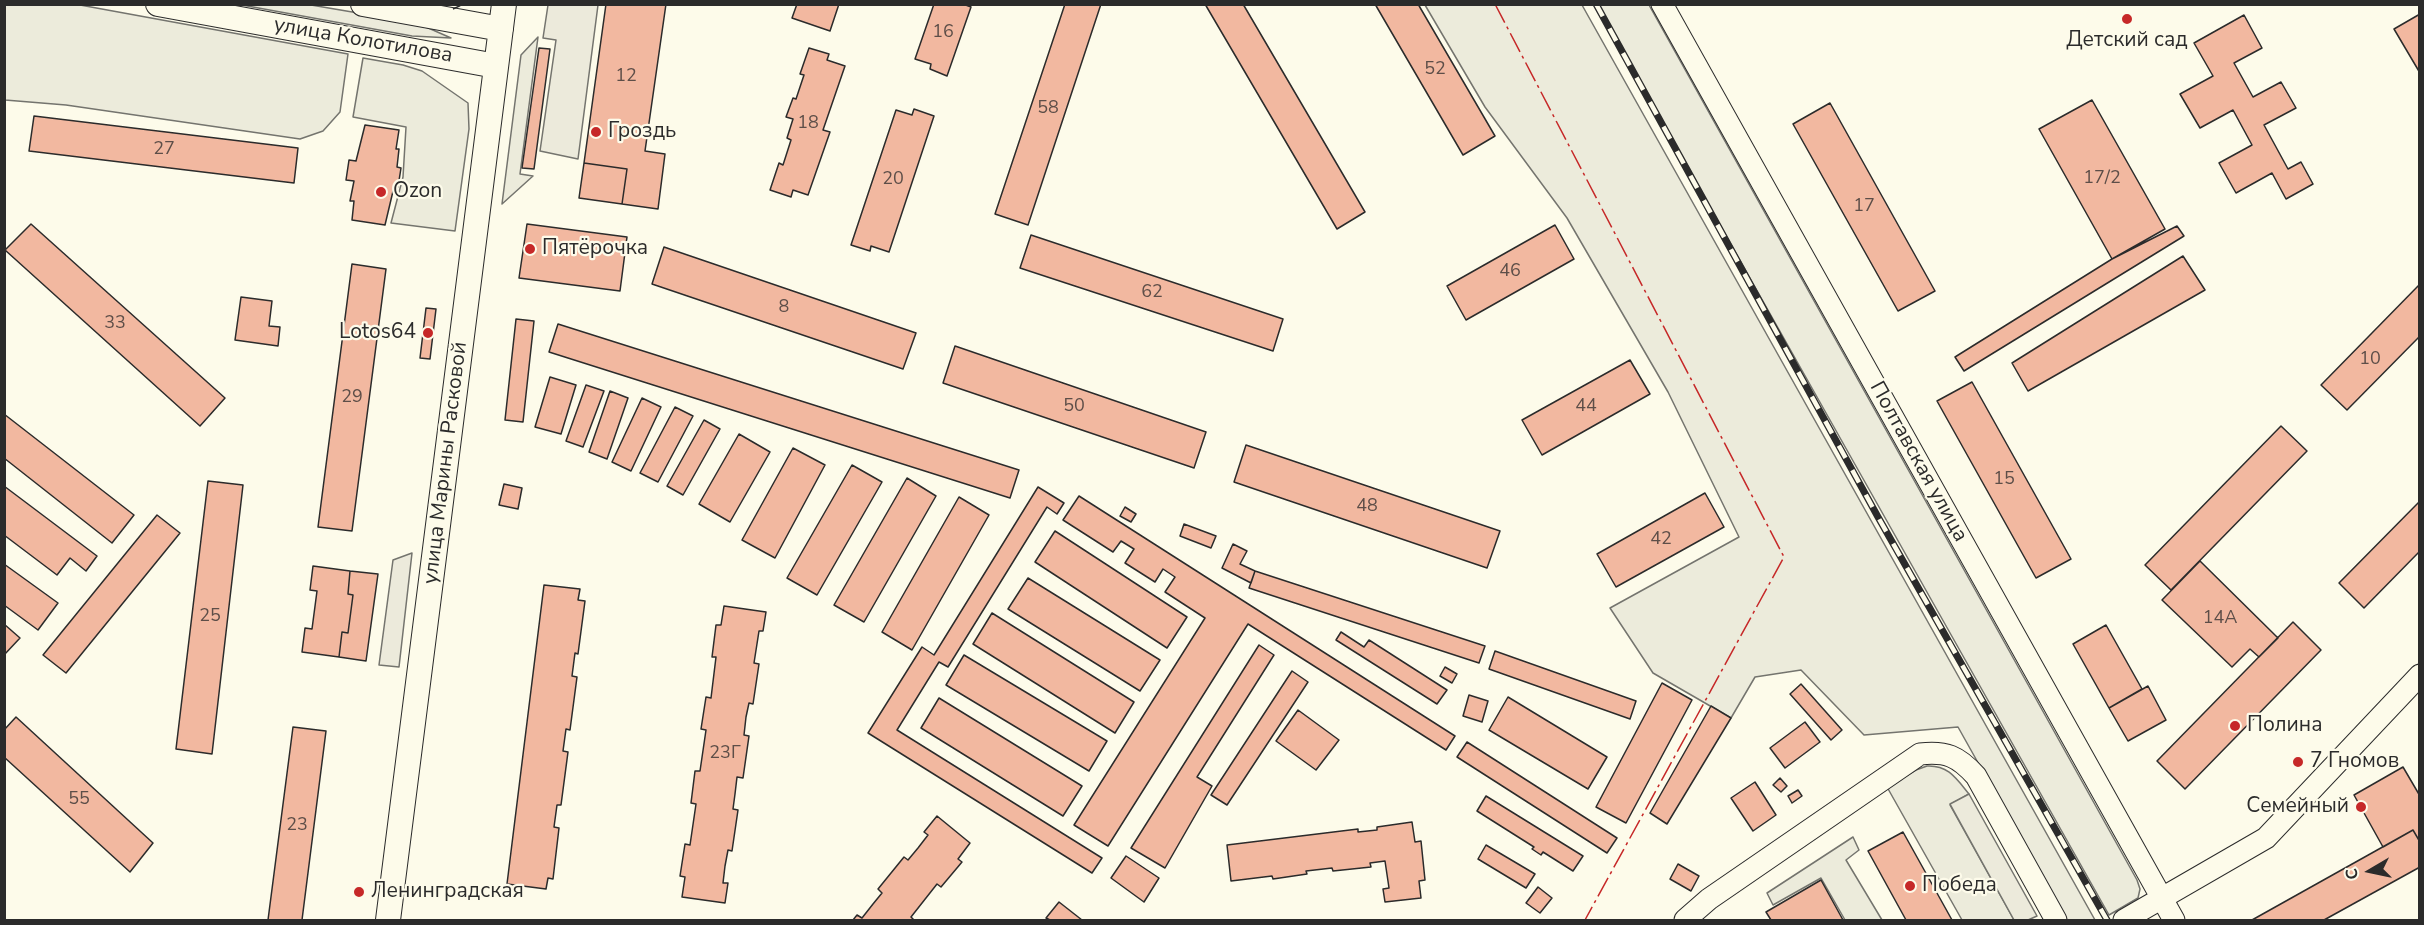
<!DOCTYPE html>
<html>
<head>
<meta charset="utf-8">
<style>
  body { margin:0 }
  #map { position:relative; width:2424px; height:925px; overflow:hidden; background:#fdfbea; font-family:"Nunito Sans",sans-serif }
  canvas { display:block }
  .frame { position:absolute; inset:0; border:6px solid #2b2b2b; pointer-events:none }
  .north { position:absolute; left:2340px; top:841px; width:60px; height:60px; -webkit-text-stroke:4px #fdfbea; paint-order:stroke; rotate:261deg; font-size:16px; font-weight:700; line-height:24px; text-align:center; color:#2b2b2b }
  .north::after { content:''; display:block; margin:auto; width:21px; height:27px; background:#2b2b2b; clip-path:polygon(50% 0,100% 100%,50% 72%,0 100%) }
</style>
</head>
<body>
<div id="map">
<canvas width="2424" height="925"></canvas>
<div class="frame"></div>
<div class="north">С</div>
</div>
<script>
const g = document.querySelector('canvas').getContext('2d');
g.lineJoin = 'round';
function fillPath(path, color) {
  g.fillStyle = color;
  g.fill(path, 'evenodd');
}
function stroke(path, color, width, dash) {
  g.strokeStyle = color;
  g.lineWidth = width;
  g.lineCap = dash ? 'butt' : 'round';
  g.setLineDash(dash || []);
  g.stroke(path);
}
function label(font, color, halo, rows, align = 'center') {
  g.font = font + ' "Nunito Sans",sans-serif';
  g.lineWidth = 4.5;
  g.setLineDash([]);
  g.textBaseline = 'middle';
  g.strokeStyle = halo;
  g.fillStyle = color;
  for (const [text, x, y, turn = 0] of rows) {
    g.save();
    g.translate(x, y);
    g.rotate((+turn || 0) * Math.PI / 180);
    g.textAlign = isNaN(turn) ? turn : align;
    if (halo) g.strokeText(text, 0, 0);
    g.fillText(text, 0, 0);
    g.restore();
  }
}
const green = new Path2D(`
  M4,5H80L348,54L340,112L323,131L300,139L66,105L5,100Z
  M242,5H311L417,23L451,38L412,36Z
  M1425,5H1582L2095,920H2068L2065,918L1958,727L1864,735L1801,670L1755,677L1731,718L1653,673L1610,608L1739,537L1668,392L1567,218L1485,107Z
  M1596,5H1649L2137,880L2140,889L2138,898L2109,915Z
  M538,37L520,174L533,176L502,204L521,55Z
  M363,58L403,65L422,71L468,103L469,129L455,231L391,223L403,177L406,127L353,117Z
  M1927,766C1948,765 1956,778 1969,794L1950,805L2014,920H1962L1887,787L1916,770Z
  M1853,837L1859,850L1846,860L1882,920H1845L1821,878L1773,905L1767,893Z`);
const parking = new Path2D(`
  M548,5H598L578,159L540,151L556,40L543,38Z
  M412,553L399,667L379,665L393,560Z
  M1969,794L2037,916L2028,920H2014L1950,804Z`);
const building = new Path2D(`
  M606,4H666L645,151L665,154L658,209L622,204L627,169L584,163Z
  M797,4H839L830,31L792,18Z
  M934,4H963L971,7L947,76L930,69L931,64L915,59Z
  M1065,4H1101L1028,225L995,214Z
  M1205,4H1243L1365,212L1337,229Z
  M1375,4H1418L1495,136L1463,155Z
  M2420,14V73L2394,29Z
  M2244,15L2262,48L2234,63L2253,97L2281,82L2296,108L2264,125L2288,169L2301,162L2313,184L2286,199L2272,173L2236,193L2219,163L2252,145L2233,110L2200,128L2180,94L2213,76L2194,43Z
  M539,48L550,49L534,169L522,168Z
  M809,48L829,54L827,60L845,66L823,130L830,132L808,195L793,190L791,197L770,190L779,163L783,165L791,140L787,138L793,119L786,117L793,98L796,99L804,75L800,74Z
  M2092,100L2165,229L2112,259L2039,129Z
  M1830,103L1935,291L1898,311L1793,124Z
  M914,109L934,116L889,252L871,246L870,251L851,245L896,110L912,115Z
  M34,116L298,148L294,183L29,151Z
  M365,125L399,130L396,149H399L397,167L401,168L398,187H394L385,225L352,220L354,201H350L354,181L346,180L349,160L356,161Z
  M584,163L627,169L622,204L579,198Z
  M31,224L225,398L200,426L5,250Z
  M527,224L627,237L620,291L519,278Z
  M1555,225L1574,259L1466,320L1447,286Z
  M2177,226L2184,236L1964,371L1955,357L2112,259Z
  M1031,235L1283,319L1273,351L1020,268Z
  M664,247L916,333L903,369L652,284Z
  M2183,256L2205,290L2028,391L2012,363Z
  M352,264L386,269L352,531L318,527Z
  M2420,284V336L2347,410L2321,385Z
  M241,297L272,301L269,326L280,327L278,346L235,340Z
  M426,308L436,309L430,359L420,358Z
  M516,319L534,321L523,422L505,420Z
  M558,324L1019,470L1010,498L549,352Z
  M955,346L1206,432L1194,468L943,383Z
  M1630,360L1650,394L1542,455L1522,420Z
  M550,377L576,385L561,434L535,427Z
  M1972,382L2071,559L2036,578L1937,401Z
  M586,385L604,391L583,447L566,441Z
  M610,391L628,398L607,459L589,452Z
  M642,398L661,407L631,471L612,462Z
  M675,407L693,416L658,482L640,473Z
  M4,414L134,515L112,543L4,458Z
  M704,420L720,429L683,495L667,486Z
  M2281,426L2307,451L2171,590L2145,565Z
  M739,434L770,452L730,522L699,504Z
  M1246,445L1500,531L1487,568L1234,482Z
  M793,448L825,465L775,558L742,540Z
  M852,465L882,482L817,595L787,578Z
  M907,478L936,496L864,622L834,605Z
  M208,481L243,485L212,754L176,749Z
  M504,484L522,488L518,509L499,505Z
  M4,486L97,556L86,571L70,558L57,575L4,535Z
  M1038,487L1064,503L1057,514L1047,507L948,667L939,662L897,730L1102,858L1092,873L868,733L922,647L934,655Z
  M1705,493L1724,527L1616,587L1597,554Z
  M1079,496L1455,736L1446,750L1248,624L1108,846L1074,825L1205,618L1165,592L1175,577L1163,569L1155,582L1125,563L1134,549L1121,541L1113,552L1063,520Z
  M959,497L989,515L912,650L882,632Z
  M2420,501V551L2364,608L2339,583Z
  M1125,507L1136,514L1131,522L1120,516Z
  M157,515L180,533L66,673L43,655Z
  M1184,524L1216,536L1211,548L1180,536Z
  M1055,531L1187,617L1167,648L1035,562Z
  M1233,544L1247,551L1240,564L1255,571L1251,583L1222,568Z
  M2200,561L2278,638L2259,657L2250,649L2232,667L2162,600Z
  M4,564L58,603L38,630L4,605Z
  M313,566L350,571L348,594L353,595L348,633L342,632L339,657L302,652L305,628L312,629L317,591L310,590Z
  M350,571L378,574L366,661L339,657L342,632L348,633L353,595L348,594Z
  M1255,571L1485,646L1479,663L1249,588Z
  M1028,578L1160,660L1140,691L1008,609Z
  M544,585L580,589L578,600L585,601L578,654L575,653L572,676L577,677L570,730L566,729L563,751L568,752L561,805H557L554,827L559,828L553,879L548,878L546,889L507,884Z
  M724,606L766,612L763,631H759L754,663L759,664L753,704L749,703L746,717L744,735L749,736L743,778L737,777L735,794L733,809L738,810L732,851L728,850L725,866L723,883H728L725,903L682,897L685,877L680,876L685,844L690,845L696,804L691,803L695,771H700L706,730L701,729L706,697L711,698L716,657H712L716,625H721Z
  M992,613L1134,702L1115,733L973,644Z
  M2293,622L2321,650L2185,789L2157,761Z
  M4,624L20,638L4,655Z
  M2106,625L2142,689L2109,708L2073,644Z
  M1341,632L1364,647L1369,640L1447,690L1437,704L1336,640Z
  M1259,645L1274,655L1197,777L1212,786L1165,868L1131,848Z
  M1495,651L1636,701L1630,719L1489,669Z
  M964,655L1107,741L1089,771L946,685Z
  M1445,667L1457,674L1452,683L1440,676Z
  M1292,671L1308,682L1227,805L1211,795Z
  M1662,683L1692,700L1626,823L1596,807Z
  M1801,684L1842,730L1831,740L1790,694Z
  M2148,686L2166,720L2128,741L2109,708Z
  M1469,695L1488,701L1482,722L1463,716Z
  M1508,697L1607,757L1588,789L1489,730Z
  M939,698L1082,786L1063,816L921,728Z
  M1711,706L1731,718L1667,824L1650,813Z
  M1298,710L1339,740L1316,770L1276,741Z
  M16,717L153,843L130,872L4,757V730Z
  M1805,722L1820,742L1785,768L1770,748Z
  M293,727L326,731L302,920H268Z
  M1467,742L1617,838L1607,853L1457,757Z
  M2403,767L2420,796V842L2413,830L2383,847L2354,795Z
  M1780,778L1787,786L1781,792L1773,785Z
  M1755,782L1776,815L1753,831L1731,798Z
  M1798,790L1802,796L1792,803L1788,796Z
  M1486,796L1583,856L1573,871L1543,852L1541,855L1532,849L1534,847L1477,811Z
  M937,816L970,843L958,859L962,862L941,887L937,884L911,917L914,920H853L857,915L862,918L873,904L882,893L878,889L904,857L908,860L918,848L928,835L924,832Z
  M1412,822L1415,842L1421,841L1425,880L1419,881L1421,898L1385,902L1383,889L1389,888L1385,861L1370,863L1371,867L1333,871L1332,868L1306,871L1307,874L1273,879L1272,876L1231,881L1227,845L1358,829V832L1377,830V827Z
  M2413,830L2420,842V867L2324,920H2252Z
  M1903,832L1952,920H1906L1868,851Z
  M1486,845L1535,874L1526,888L1478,859Z
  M1126,856L1159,878L1144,902L1111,878Z
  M1678,864L1699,876L1691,891L1670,879Z
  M1821,880L1843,920H1771L1766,912Z
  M1538,887L1552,898L1540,913L1526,903Z
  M1059,902L1082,920H1050L1046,918Z`);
const tertiary = new Path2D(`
  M1662,4L2174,920
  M1685,920L1709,899L1920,754C1946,751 1958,756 1976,776L2056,920
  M2124,920L2266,838L2420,675`);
const secondary = new Path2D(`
  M158,4L496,66
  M363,4L501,29
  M388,920L504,4`);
const rail = new Path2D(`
  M1596,4L1878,517L2107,920`);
const fence = new Path2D(`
  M453,9L464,4`);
const power = new Path2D(`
  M1495,4L1784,557L1585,920`);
const markers = [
  [2127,19,6,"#c62828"],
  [596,132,6,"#c62828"],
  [381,192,6,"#c62828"],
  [530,249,6,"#c62828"],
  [428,333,6,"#c62828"],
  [2235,726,6,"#c62828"],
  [2298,762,6,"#c62828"],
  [2361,807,6,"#c62828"],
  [1910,886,6,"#c62828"],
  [359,892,6,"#c62828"]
];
const numberNames = [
  ["16",943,33],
  ["52",1435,70],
  ["12",626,77],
  ["58",1048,109],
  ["18",808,124],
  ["27",164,150],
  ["17/2",2102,179],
  ["20",893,180],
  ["17",1864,207],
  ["46",1510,272],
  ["62",1152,293],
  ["8",784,308],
  ["33",115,324],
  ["10",2370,360],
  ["29",352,398],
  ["50",1074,407],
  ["44",1586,407],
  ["15",2004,480],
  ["48",1367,507],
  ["42",1661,540],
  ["25",210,617],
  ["14А",2220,619],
  ["23Г",725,754],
  ["55",79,800],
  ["23",297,826]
];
const streetNames = [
  ["улица Колотилова",363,41,10],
  ["Полтавская улица",1918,462,61],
  ["улица Марины Расковой",446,463,-83]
];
const poiNames = [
  ["Детский сад",2127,41,"center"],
  ["Гроздь",608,132],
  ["Ozon",393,192],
  ["Пятёрочка",542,249],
  ["Lotos64",416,333,"right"],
  ["Полина",2247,726],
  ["7 Гномов",2310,762],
  ["Семейный",2349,807,"right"],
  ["Победа",1922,886],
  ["Ленинградская",371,892]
];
fillPath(green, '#ecebdb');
stroke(green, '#74746e', 1.5);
fillPath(parking, '#eceadb');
stroke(parking, '#74746e', 1.5);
fillPath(building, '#f2b8a0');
stroke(building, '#2b2b2b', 1.5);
stroke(tertiary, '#2b2b2b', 23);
stroke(secondary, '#2b2b2b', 26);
stroke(tertiary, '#fdfbea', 21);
stroke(secondary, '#fdfbea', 24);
stroke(rail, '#2b2b2b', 7);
stroke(rail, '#fdfbea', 4.5, [14]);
stroke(fence, '#2b2b2b', 1.5, [8, 3]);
stroke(power, '#c62828', 1.5, [21, 4.5, 3, 4.5]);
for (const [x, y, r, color] of markers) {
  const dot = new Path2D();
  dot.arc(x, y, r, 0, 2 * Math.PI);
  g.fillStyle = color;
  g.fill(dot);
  stroke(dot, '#fdfbea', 2);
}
label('18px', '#5d4e48', null, numberNames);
label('21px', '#2b2b2b', '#fdfbea', streetNames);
label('21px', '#2b2b2b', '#fdfbea', poiNames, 'left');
</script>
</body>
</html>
